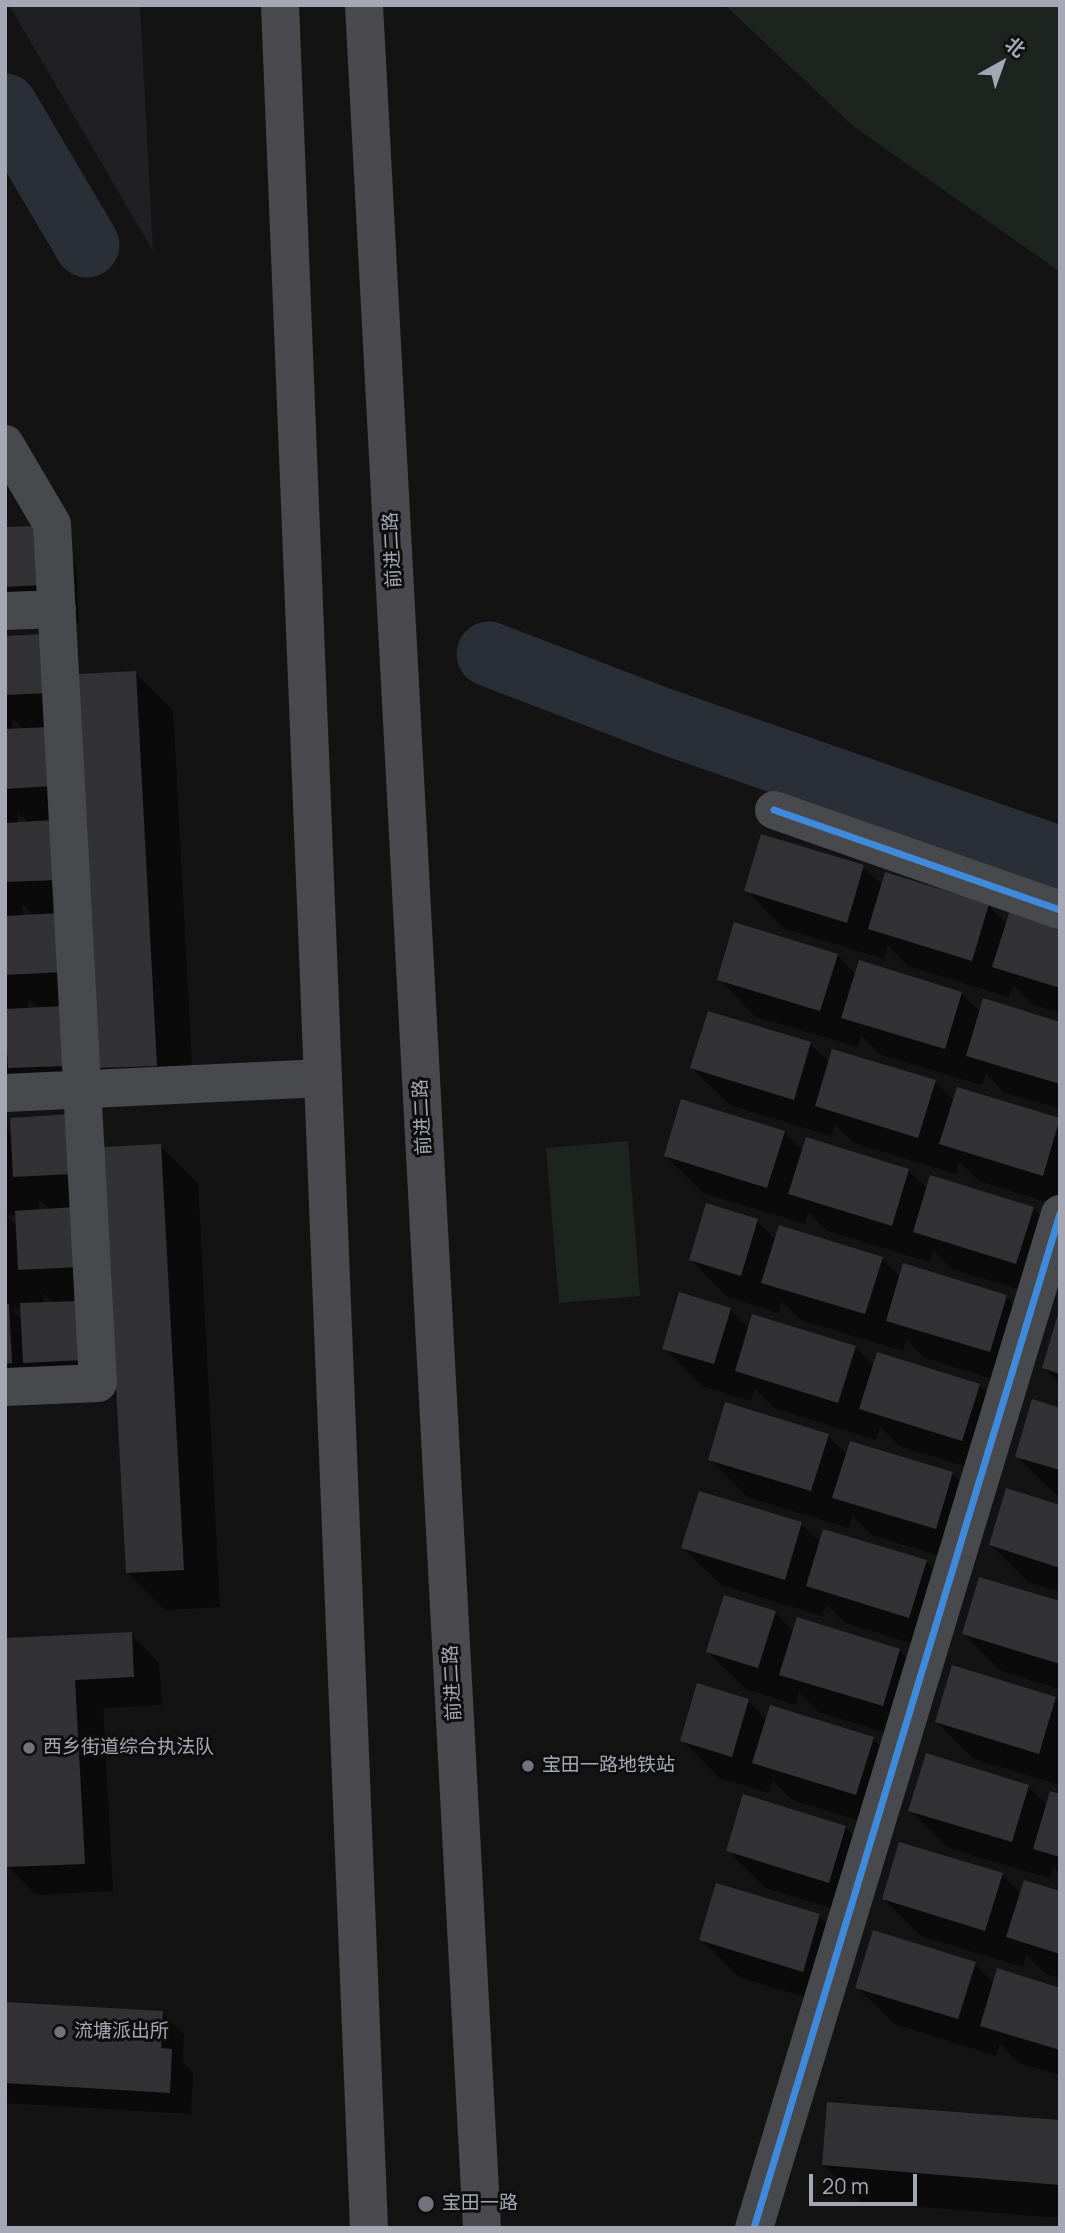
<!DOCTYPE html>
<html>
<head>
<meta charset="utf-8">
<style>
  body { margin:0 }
  #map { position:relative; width:1065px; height:2233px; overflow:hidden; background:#131314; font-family:Manrope,"Noto Sans SC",sans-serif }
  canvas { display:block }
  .frame { position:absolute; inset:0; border:7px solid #a5a7b4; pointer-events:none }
  .north { position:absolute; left:967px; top:28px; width:70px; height:70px; -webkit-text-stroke:5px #0e0e0f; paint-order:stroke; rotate:40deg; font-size:19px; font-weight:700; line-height:28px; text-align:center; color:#a5a7b4 }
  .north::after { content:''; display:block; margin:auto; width:24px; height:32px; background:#a5a7b4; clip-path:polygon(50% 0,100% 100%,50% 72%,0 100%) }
  .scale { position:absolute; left:809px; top:2174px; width:108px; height:32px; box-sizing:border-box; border:4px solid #a5a7b4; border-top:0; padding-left:9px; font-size:21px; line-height:24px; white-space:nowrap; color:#a5a7b4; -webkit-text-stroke:5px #0e0e0f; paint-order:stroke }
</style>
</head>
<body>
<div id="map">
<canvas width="1065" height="2233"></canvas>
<div class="frame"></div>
<div class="north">北</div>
<div class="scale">20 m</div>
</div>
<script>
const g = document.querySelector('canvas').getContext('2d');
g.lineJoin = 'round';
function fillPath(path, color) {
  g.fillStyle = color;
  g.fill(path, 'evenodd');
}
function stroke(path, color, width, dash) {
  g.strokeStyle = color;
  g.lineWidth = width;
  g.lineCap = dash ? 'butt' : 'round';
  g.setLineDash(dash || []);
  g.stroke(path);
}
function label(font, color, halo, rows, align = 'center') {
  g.font = font + ' Manrope,"Noto Sans SC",sans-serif';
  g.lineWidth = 6;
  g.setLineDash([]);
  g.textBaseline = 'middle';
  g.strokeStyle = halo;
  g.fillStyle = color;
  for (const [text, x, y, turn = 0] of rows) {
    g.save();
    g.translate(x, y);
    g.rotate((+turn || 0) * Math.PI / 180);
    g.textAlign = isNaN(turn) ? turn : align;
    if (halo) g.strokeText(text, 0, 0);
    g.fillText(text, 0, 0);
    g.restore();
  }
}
const built = new Path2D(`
  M9,5H140L153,251Z`);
const green = new Path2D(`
  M725,5H1060V272L853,126Z
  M628,1141L640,1296L559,1303L546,1148Z`);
const shadow = new Path2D(`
  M39,527L76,565L79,622L5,625V529Z
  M44,636L82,676L135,673L173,710L194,1103L5,1107V1024L7,1026L5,1014V637ZM12,718L24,730L13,731ZM17,812L29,823L18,824ZM22,904L34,916L23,917ZM28,998L39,1009L28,1010Z
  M863,867L883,886L988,905L1007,924L1060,927V1013L1032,1004L1013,985L1009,997L908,966L888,946L884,959L783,928L746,890Z
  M837,955L856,975L961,993L981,1013L1060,1023V1109L1005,1093L986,1073L982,1085L881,1055L861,1035L858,1047L756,1017L719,979Z
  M810,1044L830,1063L935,1082L954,1101L1059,1120L1060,1206L979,1181L959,1162L956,1174L854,1143L835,1124L831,1136L730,1105L692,1068Z
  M5,1127L13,1134L105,1152L160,1146L198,1183L220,1607L165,1610L127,1572L118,1397L5,1402ZM38,1199L50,1210L39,1211ZM6,1215H17L18,1227ZM43,1293L54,1304H44ZM22,1308L23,1321L11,1309Z
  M784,1132L803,1151L908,1170L928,1189L1033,1208L1060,1235L1054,1300L952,1269L933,1250L929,1262L828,1231L808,1212L805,1224L703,1193L666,1156Z
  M757,1221L776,1240L882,1259L901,1278L1006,1297L1044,1334L1027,1389L925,1358L906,1339L903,1351L801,1320L782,1301L778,1313L728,1297L691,1260Z
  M730,1309L749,1329L855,1347L874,1367L979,1385L1016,1423L1000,1477L899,1446L880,1427L876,1440L774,1408L755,1389L751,1401L702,1386L664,1348Z
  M1060,1315V1384L1044,1368Z
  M1060,1410V1495L1055,1494L1017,1456Z
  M828,1436L847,1455L952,1474L990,1511L973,1566L872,1535L852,1515L849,1528L747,1497L710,1459Z
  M1060,1507V1592L1028,1582L991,1545Z
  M801,1524L821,1543L926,1562L963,1599L947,1654L845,1623L826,1604L822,1616L721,1585L683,1548Z
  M1060,1603V1689L1001,1671L964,1634Z
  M775,1612L794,1632L899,1650L937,1688L920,1743L819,1712L799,1692L796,1705L746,1689L708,1652Z
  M131,1634L159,1663L162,1705L103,1708L113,1891L36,1895L8,1867L5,1813V1640Z
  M1055,1698L1060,1703V1785L974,1759L937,1722Z
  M748,1701L767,1720L873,1739L910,1776L894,1831L792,1800L773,1781L769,1793L719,1778L682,1740Z
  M1028,1786L1048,1806L1060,1796V1873L1053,1866L1049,1878L948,1848L910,1810Z
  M845,1827L883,1865L867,1919L765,1888L728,1851Z
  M1002,1875L1021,1894L1060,1893V1978L1046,1974L1026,1955L1023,1967L921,1936L884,1899Z
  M819,1916L856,1953L840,2008L739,1977L701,1939Z
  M975,1964L994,1983L1060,1989V2075L1019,2063L1000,2043L996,2056L895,2024L857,1987Z
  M5,2004L162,2013L184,2035L183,2062L193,2073L191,2114L5,2103Z
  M1060,2122V2218L861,2202L824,2165Z`);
const river = new Path2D(`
  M5,106L87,245
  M489,654L664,721L1060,859`);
const building = new Path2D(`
  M39,526L42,585L5,587V527Z
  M45,634L48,693L5,695V636Z
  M136,671L157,1066L99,1068L78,674Z
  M49,727L53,786L5,789V729Z
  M54,820L58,880L5,882V823Z
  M761,834L864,865L847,923L744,891Z
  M885,872L989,904L972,961L868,929Z
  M1010,910L1060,925V988L992,967Z
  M60,913L63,972L5,975V916Z
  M734,922L838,954L820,1011L717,980Z
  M859,960L962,992L945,1049L841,1018Z
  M983,998L1060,1022V1084L966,1056Z
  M65,1006L68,1066L8,1068L5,1009Z
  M708,1011L811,1042L794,1100L690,1068Z
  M832,1049L936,1080L918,1138L815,1106Z
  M957,1087L1060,1118L1043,1176L939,1144Z
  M681,1099L785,1131L767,1188L664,1156Z
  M70,1114L73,1174L13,1177L10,1118Z
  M806,1137L909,1169L892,1226L788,1194Z
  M161,1144L184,1570L126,1573L103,1147Z
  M930,1175L1034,1207L1016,1264L913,1232Z
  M706,1203L758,1219L741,1276L689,1260Z
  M75,1207L79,1267L18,1270L15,1211Z
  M779,1225L883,1257L865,1314L761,1283Z
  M903,1263L1007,1295L990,1352L886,1321Z
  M679,1292L731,1308L714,1364L662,1349Z
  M80,1301L84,1360L23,1363L20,1303Z
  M5,1304H9L12,1363L5,1364Z
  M1059,1311H1060V1374L1042,1368Z
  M752,1314L856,1346L838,1403L735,1371Z
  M877,1352L980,1384L962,1441L859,1409Z
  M1032,1399L1060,1408V1470L1015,1457Z
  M725,1402L829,1434L811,1491L708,1460Z
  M850,1441L953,1472L936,1529L832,1498Z
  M1006,1488L1060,1505V1568L989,1545Z
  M699,1491L802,1522L785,1580L681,1548Z
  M823,1529L927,1560L909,1618L806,1586Z
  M979,1577L1060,1601V1664L962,1634Z
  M724,1595L776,1611L758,1668L706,1652Z
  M797,1617L900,1649L883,1706L779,1675Z
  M132,1632L134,1677L75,1680L85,1864L6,1867L5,1638Z
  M952,1665L1056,1697L1039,1754L935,1722Z
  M697,1683L749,1699L732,1757L680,1741Z
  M770,1705L874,1737L856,1795L752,1763Z
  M926,1753L1029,1785L1012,1842L908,1811Z
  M1050,1791L1060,1794V1857L1033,1849Z
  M743,1794L846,1826L829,1883L726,1851Z
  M899,1842L1003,1873L985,1931L882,1899Z
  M1024,1880L1060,1891V1954L1006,1937Z
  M716,1883L820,1914L803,1972L699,1940Z
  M873,1930L976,1962L958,2019L855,1988Z
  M997,1968L1060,1988V2050L980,2026Z
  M5,2002L163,2011L161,2048L172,2049L170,2093L5,2083Z
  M827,2102L1060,2120V2185L822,2165Z`);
const minor = new Path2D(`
  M5,444L52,524L98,1383L5,1387
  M5,611L57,609
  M774,810L1060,910
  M5,1093L323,1078
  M754,2228L1060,1214`);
const major = new Path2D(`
  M280,5L369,2228
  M364,5L482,2228`);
const cycleway = new Path2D(`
  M774,810L1060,910
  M754,2228L1060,1214`);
const markers = [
  [29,1748,7,"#72737c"],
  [528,1766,7,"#72737c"],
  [60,2032,7,"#72737c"],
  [426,2204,9,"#72737c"]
];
const streetNames = [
  ["前进二路",393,550,-93],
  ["前进二路",423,1117,-93],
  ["前进二路",453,1683,-93]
];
const poiNames = [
  ["西乡街道综合执法队",43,1748],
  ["宝田一路地铁站",542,1766],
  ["流塘派出所",74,2032],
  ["宝田一路",442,2204]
];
fillPath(built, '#202022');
fillPath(green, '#1d241f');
fillPath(shadow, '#0007');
stroke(river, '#2a2e36', 65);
fillPath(building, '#323234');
stroke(minor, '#48494c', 38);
stroke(major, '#4a4a4e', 38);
stroke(cycleway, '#408adc', 7);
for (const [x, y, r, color] of markers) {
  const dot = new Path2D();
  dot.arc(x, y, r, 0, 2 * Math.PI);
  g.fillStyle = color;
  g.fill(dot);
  stroke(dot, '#0e0e0f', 2.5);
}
label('19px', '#a5a7b4', '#0e0e0f', streetNames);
label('19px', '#a5a7b4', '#0e0e0f', poiNames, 'left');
</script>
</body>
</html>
